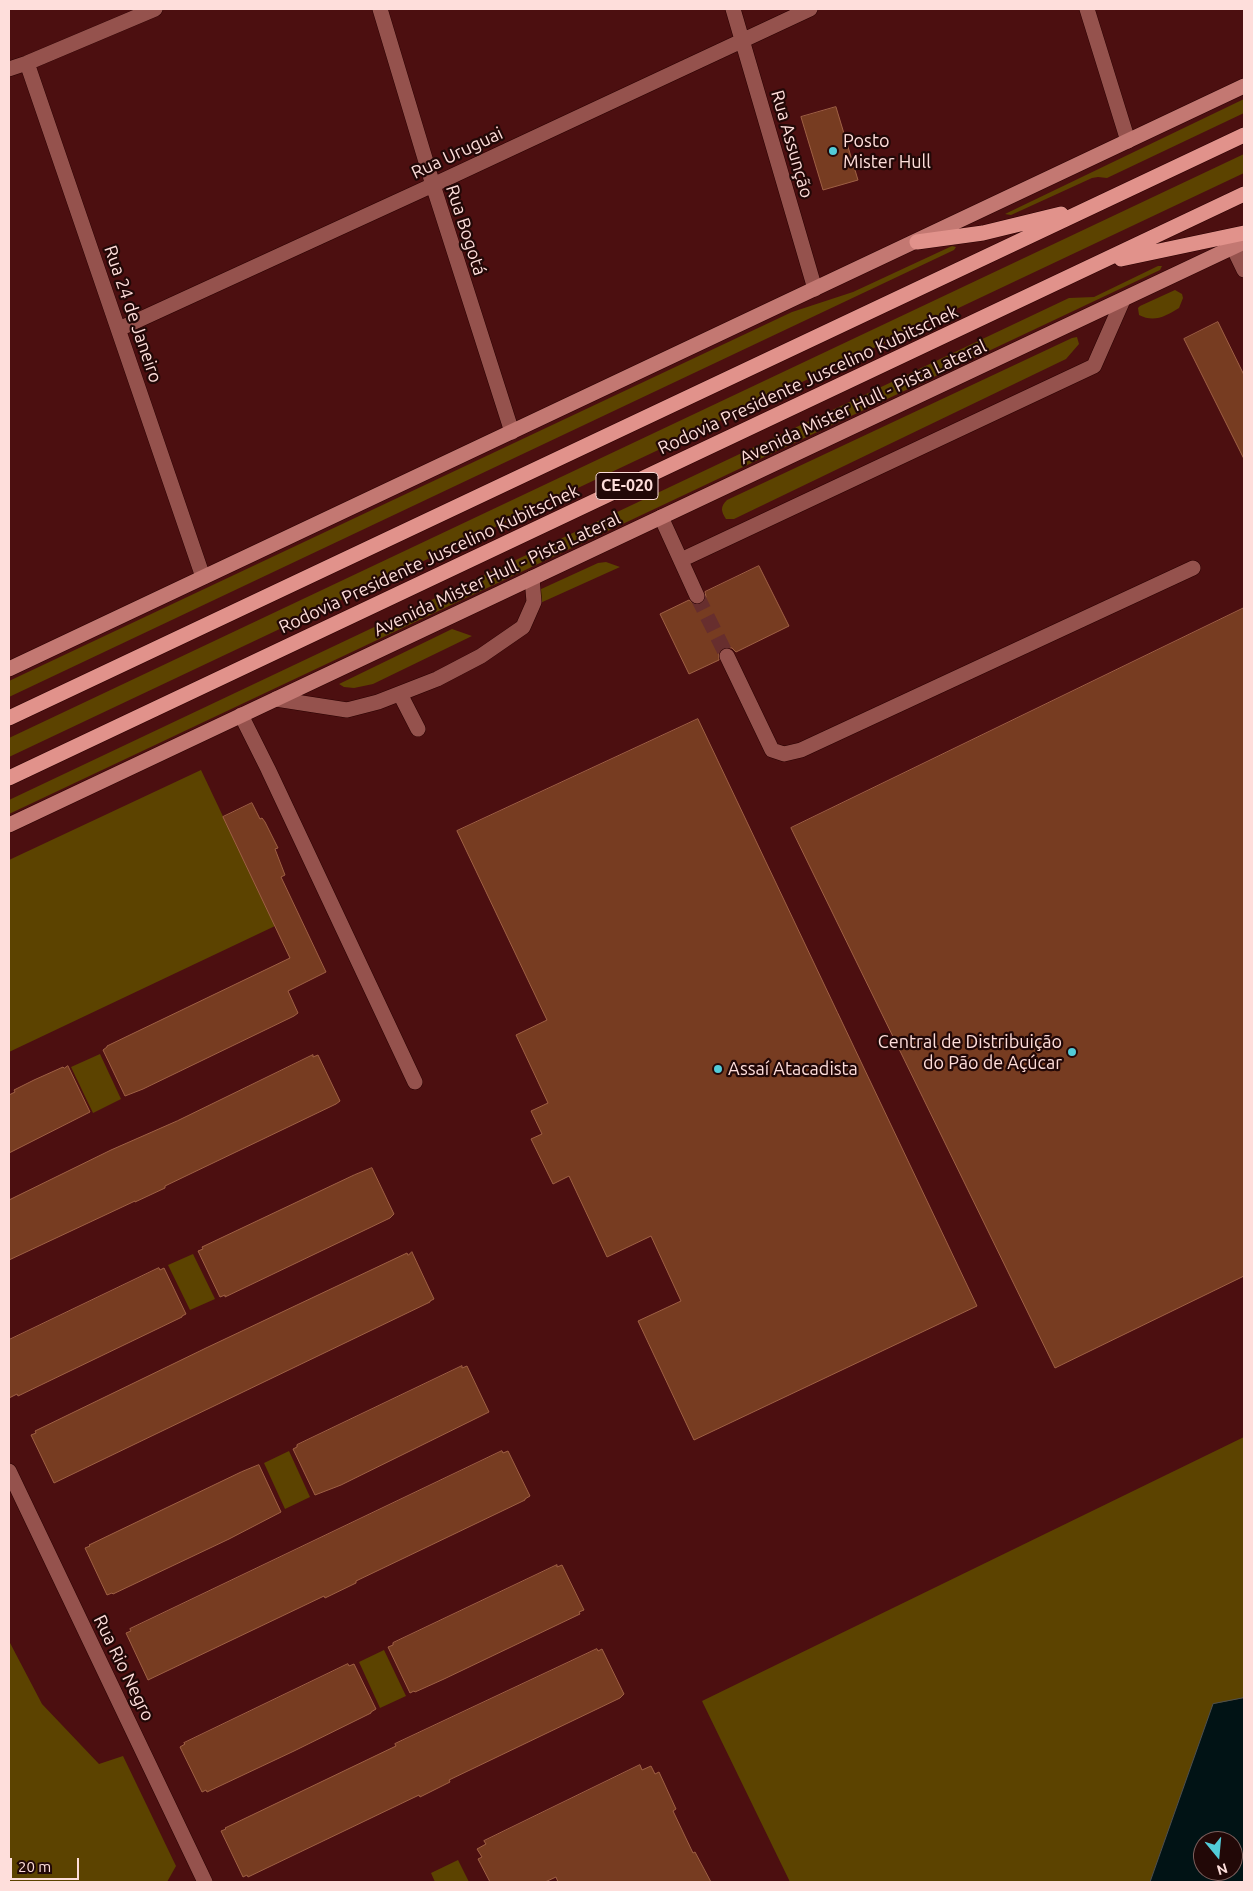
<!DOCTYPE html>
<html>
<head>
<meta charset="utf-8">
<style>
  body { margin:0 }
  #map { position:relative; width:1253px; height:1891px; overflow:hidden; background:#4c0f10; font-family:Ubuntu,sans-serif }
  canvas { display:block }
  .frame { position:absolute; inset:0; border:10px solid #fededb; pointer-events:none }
  .north { position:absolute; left:1193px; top:1831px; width:50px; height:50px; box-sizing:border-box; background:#220807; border:1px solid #7a5e5c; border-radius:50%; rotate:163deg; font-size:14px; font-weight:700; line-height:20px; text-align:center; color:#fededb }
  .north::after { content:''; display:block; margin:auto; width:18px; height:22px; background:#52cbd8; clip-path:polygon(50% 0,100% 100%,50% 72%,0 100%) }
  .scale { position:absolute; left:10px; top:1858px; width:69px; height:22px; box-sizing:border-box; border:2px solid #fededb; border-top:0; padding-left:6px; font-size:15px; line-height:18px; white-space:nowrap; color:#fededb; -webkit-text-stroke:4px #220807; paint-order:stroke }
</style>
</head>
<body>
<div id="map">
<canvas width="1253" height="1891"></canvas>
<div class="frame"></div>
<div class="north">N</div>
<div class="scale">20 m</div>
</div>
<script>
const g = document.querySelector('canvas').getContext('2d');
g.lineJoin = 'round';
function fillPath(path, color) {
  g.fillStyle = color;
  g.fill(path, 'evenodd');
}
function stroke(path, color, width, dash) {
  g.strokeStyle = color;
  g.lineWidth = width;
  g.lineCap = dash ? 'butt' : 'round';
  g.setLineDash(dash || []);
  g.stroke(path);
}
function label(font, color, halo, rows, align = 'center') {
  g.font = font + ' Ubuntu,sans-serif';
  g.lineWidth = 4.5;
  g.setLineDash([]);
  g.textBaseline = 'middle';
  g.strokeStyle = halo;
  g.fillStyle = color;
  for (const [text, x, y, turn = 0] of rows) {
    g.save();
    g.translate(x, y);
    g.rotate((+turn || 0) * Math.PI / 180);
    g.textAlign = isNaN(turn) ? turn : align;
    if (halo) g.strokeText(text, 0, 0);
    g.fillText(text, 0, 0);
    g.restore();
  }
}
const green = new Path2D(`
  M1244,99V113L1107,178L1098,177L1092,178L1011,215L1005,214Z
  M1244,154V173L9,757V738Z
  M952,246L956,247L954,250L9,697V681L792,312L853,292Z
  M1158,266H1162L1160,270L9,814V800L1069,298L1094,297Z
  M1175,290L1182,294L1183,298L1179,308C1166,316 1154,323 1139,315L1138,308L1140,306Z
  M1077,337L1079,344L1066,359L734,519H726C721,511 720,507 727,500L1072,338Z
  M606,562L620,567L538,604L539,590L598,563Z
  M452,629L472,636L373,684L354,688L344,687L339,684Z
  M201,770L275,926L9,1052V860Z
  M100,1054L121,1099L93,1113L71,1067Z
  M193,1254L215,1299L190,1310L168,1265Z
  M1244,1437V1698L1213,1705L1150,1882H790L702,1701Z
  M289,1451L310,1497L285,1509L264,1463Z
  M9,1641L42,1704L99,1764L123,1756L176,1866L167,1882H9Z
  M384,1650L406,1696L380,1708L359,1662Z
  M458,1860L469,1882H435L431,1873Z`);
const water = new Path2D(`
  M1244,1698V1882H1150L1213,1704ZM1203,1841H1233V1871H1203Z`);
const building = new Path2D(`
  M836,107L858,180L823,190L801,117Z
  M1218,322L1244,375V459L1184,339Z
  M759,566L789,626L736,652L732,648L723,647L719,651V660L689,674L660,614L689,600L696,605L701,604L706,597L705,592Z
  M1244,608V1276L1055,1368L791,828Z
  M698,719L977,1306L694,1440L638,1321L681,1301L651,1236L607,1257L569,1176L553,1184L531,1139L542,1134L531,1111L548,1103L516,1035L547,1020L457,831Z
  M252,803L260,819L262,818L265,822L278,848L275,849L285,875L281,877L326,972L288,991L298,1013L294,1016L143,1089L125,1096L103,1050L107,1047V1046L290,958L223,817Z
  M313,1055V1057L318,1055L340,1101L336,1104L165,1186V1188L135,1202V1201L9,1260V1200L111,1150L177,1121Z
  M68,1066L90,1112L9,1153V1095L15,1092L14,1090L34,1080L63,1067L64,1068Z
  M372,1168L394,1214L390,1218L225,1297V1295L220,1297L198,1251L203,1249L202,1247L354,1175Z
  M412,1252L434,1299L430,1301V1302L54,1483L31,1435L36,1433L35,1431L206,1348L407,1253L408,1255Z
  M159,1268L160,1270L164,1268L186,1314L182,1316V1317L18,1396L17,1394L9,1398V1340Z
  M462,1366V1368L467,1366L489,1412L341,1485L315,1495L293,1449L297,1447V1445Z
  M502,1451L503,1453L508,1451L530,1496L525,1499V1500L356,1581V1583L325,1598L324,1596L148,1680L126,1633L131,1631L130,1629Z
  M259,1465L281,1512L229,1539L113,1594L112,1593L107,1595L85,1548L90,1546L89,1545L241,1472Z
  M557,1565V1567L562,1565L584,1610L579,1612L580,1614L444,1679L415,1692L414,1691L410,1693L388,1647L393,1645V1643Z
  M597,1649L598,1651L602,1649L624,1694L620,1698L449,1780L450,1782L420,1797L419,1795L248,1877L247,1875L243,1877L221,1831L226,1829L225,1828L396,1746L395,1744Z
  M348,1664L349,1666L354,1664L376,1709L371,1712V1713L294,1751L207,1792L206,1790L202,1792L180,1747L185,1744L184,1743Z
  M640,1765L642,1770L651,1766L655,1774L659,1772L676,1809L673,1811L693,1853L695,1852L711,1882H558L556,1877L545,1882H490L478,1859L482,1857L477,1849L486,1844L484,1841Z`);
const minorTunnel = new Path2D(`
  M697,596L727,656`);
const minor = new Path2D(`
  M380,9L433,185L512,432
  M733,9L815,289
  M1087,9L1128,141
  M27,63L203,577
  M9,69L27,63L155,9
  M1233,247L1244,270
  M119,329L433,185L810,9
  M661,517L697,596
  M681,560L1094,366L1123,300
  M727,656L772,750L784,754L801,750L1193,568
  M400,694L418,729
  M276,699L347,710L378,702L437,679L481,656L523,627L534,602L532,578
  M241,715L268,769L415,1082
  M9,1471L205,1882`);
const major = new Path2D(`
  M9,669L1244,86
  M9,825L1244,242`);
const highway = new Path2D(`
  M917,242L983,233L1061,214
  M1121,259L1244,233
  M9,718L1244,135
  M9,778L1244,194`);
const markers = [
  [833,151,5,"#52cbd8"],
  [1072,1052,5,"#52cbd8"],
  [718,1069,5,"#52cbd8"]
];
const shields = [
  [627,486,62]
];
const shieldNames = [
  ["CE-020",627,486]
];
const poiNames = [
  ["Posto",843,141],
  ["Mister Hull",843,162],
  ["Central de Distribuição",1062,1042,"right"],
  ["do Pão de Açúcar",1062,1063,"right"],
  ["Assaí Atacadista",728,1069]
];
const streetNames = [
  ["Rua Assunção",792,144,74],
  ["Rua Uruguai",457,153,-25],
  ["Rua Bogotá",466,230,72],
  ["Rua 24 de Janeiro",133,314,71],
  ["Rodovia Presidente Juscelino Kubitschek",808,380,-25],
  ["Avenida Mister Hull - Pista Lateral",863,402,-25],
  ["Rodovia Presidente Juscelino Kubitschek",429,559,-25],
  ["Avenida Mister Hull - Pista Lateral",497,574,-25],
  ["Rua Rio Negro",124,1668,64]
];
fillPath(green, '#5c4300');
fillPath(water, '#011315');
stroke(water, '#4d5050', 1);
fillPath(building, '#773c21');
stroke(building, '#9f6145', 1);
stroke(minorTunnel, '#672e2e', 15, [15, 8]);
stroke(minor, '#2a0002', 16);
stroke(major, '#2a0002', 16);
stroke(highway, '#2a0002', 16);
stroke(minor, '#95524d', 15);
stroke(major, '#c37872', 15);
stroke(highway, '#e1928b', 15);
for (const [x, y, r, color] of markers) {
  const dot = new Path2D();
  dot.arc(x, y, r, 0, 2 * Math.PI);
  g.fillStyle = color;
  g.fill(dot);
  stroke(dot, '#220807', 2);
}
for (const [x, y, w] of shields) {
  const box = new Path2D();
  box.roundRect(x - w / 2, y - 13.5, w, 27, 4);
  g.fillStyle = '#220807';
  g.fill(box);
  stroke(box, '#fededb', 1);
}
label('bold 16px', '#fededb', null, shieldNames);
label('18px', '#fededb', '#220807', poiNames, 'left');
label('18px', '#fededb', '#220807', streetNames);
</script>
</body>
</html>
